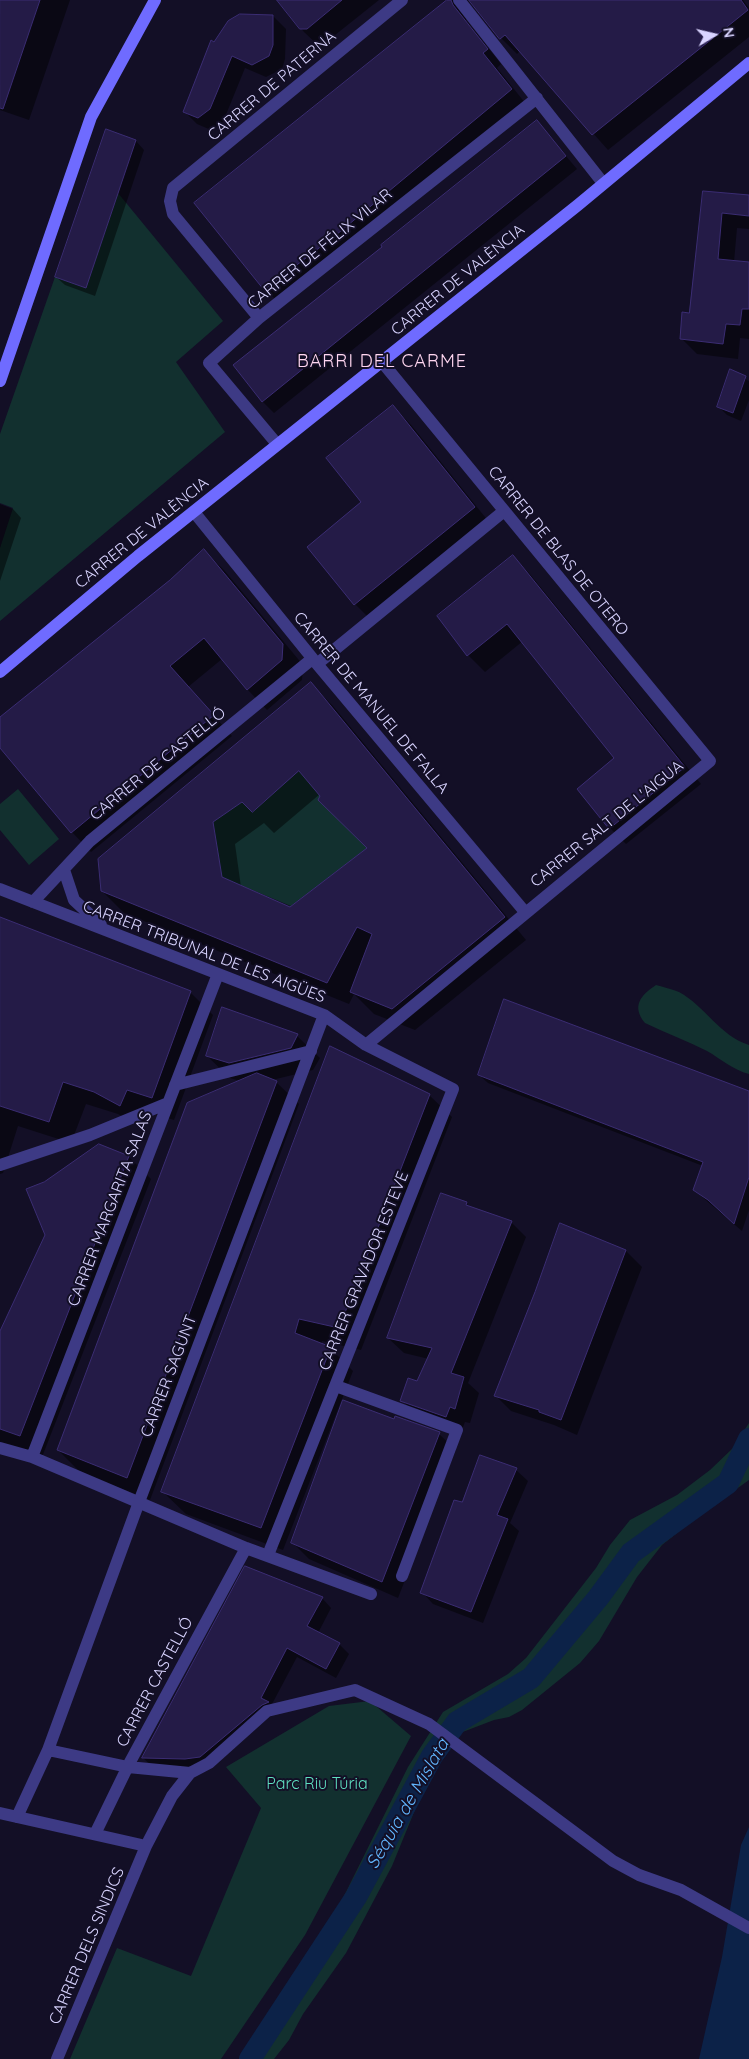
<!DOCTYPE html>
<html>
<head>
<meta charset="utf-8">
<style>
  body { margin:0 }
  #map { position:relative; width:749px; height:2059px; overflow:hidden; background:#130f26; font-family:Quicksand,sans-serif }
  canvas { display:block }
  .north { position:absolute; left:689px; top:10px; width:50px; height:50px; -webkit-text-stroke:4px #130f26; paint-order:stroke; rotate:81deg; font-size:14px; font-weight:700; line-height:20px; text-align:center; color:#d9d4ff }
  .north::after { content:''; display:block; margin:auto; width:18px; height:22px; background:#d9d4ff; clip-path:polygon(50% 0,100% 100%,50% 72%,0 100%) }
</style>
</head>
<body>
<div id="map">
<canvas width="749" height="2059"></canvas>
<div class="north">N</div>
</div>
<script>
const g = document.querySelector('canvas').getContext('2d');
g.lineJoin = 'round';
function fillPath(path, color) {
  g.fillStyle = color;
  g.fill(path, 'evenodd');
}
function stroke(path, color, width, dash) {
  g.strokeStyle = color;
  g.lineWidth = width;
  g.lineCap = dash ? 'butt' : 'round';
  g.setLineDash(dash || []);
  g.stroke(path);
}
function label(font, color, halo, rows, align = 'center') {
  g.font = font + ' Quicksand,sans-serif';
  g.lineWidth = 4;
  g.setLineDash([]);
  g.textBaseline = 'middle';
  g.strokeStyle = halo;
  g.fillStyle = color;
  for (const [text, x, y, turn = 0] of rows) {
    g.save();
    g.translate(x, y);
    g.rotate((+turn || 0) * Math.PI / 180);
    g.textAlign = isNaN(turn) ? turn : align;
    if (halo) g.strokeText(text, 0, 0);
    g.fillText(text, 0, 0);
    g.restore();
  }
}
const green = new Path2D(`
  M118,193L223,321L176,362L225,432L0,621V548L13,508L0,503V434L55,277L86,288Z
  M299,771L367,848L291,906L206,871L220,866L213,822L242,802L252,812Z
  M18,789L59,839L29,865L0,830V804Z
  M656,985C663,987 672,989 679,992C705,1006 720,1036 749,1045V1074C733,1070 721,1059 707,1051C687,1041 666,1033 645,1023C631,1006 641,995 656,985Z
  M749,1423V1480L696,1518L662,1545L637,1577L599,1641L580,1663L522,1710L509,1717L494,1720L460,1733L451,1742L419,1800L392,1866L346,1953L303,2014L289,2040L274,2059H240L279,2001L344,1896L408,1767L443,1712L508,1674L526,1658L596,1568L610,1545L630,1520L677,1495L710,1470L732,1449Z
  M370,1701L411,1736L305,1935L221,2059H70L117,1948L191,1976L261,1808L226,1767L329,1706Z`);
const water = new Path2D(`
  M749,1827V2059H699L722,1957L741,1845Z`);
const shadow = new Path2D(`
  M0,0H70L29,120L0,110Z
  M278,0H379L320,47L304,32Z
  M449,0H454L466,12V20L501,64L497,68L526,104L279,303L265,289L195,204Z
  M467,0H743L749,8V37L608,150L520,51L517,54L501,38L478,9Z
  M241,15L273,16L286,29L285,59L282,69L266,77L245,68L223,122L211,130L197,124L184,111L214,43L233,18Z
  M537,122L577,169L274,413L262,401L384,247Z
  M107,130L136,141L144,150L95,296L65,285L56,277Z
  M704,192L749,197V229L737,228L734,262L749,263V339L740,338L738,359L697,354L681,338L690,314Z
  M730,371L749,381V400L741,421L727,415L718,406Z
  M393,406L412,426L493,527L374,623L355,604L363,502Z
  M0,504L13,509L21,518L0,581Z
  M204,551L224,570L303,665L302,680L267,710L248,690L222,659L188,687L232,736L91,852L72,832L0,746V719L171,581Z
  M512,557L529,573L701,784L626,844L610,828L616,758L523,641L485,672L468,655L438,616Z
  M311,684L333,706L526,940L415,1030L374,1014L354,994L349,1004L124,913L102,891ZM320,794L369,848L290,908L241,887L235,844L264,823L274,833Z
  M0,918L190,992L213,1015L174,1120L149,1112L143,1128L118,1114L86,1104L71,1143L18,1126L3,1173L0,1174Z
  M223,1008L297,1036L320,1058L313,1070L272,1080L276,1082L299,1104L150,1500L81,1473L58,1450L240,1081L230,1078L207,1056Z
  M479,1075L749,1092V1210L742,1231L694,1190L703,1166L488,1083Z
  M429,1095L452,1117L361,1350L322,1341L321,1344L330,1348L353,1371L283,1550L186,1514L163,1492Z
  M99,1146L129,1157L151,1179L42,1457L0,1445V1334L46,1235L45,1183Z
  M466,1203L471,1208L511,1222L526,1237L468,1383L479,1393L470,1423L465,1422L461,1432L417,1416L402,1400L418,1383L429,1359L404,1353L388,1338Z
  M626,1251L642,1267L577,1435L554,1425L511,1411L495,1395Z
  M395,1421L439,1434L456,1450L398,1598L309,1559L292,1542Z
  M516,1470L528,1481L510,1523L519,1531L483,1623L433,1604L422,1592L462,1504Z
  M322,1598L331,1608L318,1633L339,1644L349,1654L336,1678L297,1657L271,1706V1714L196,1769L153,1767L143,1758Z`);
const canal = new Path2D(`
  M250,2059L356,1897L432,1756L457,1722L531,1678L598,1598L631,1553L728,1483L749,1439`);
const building = new Path2D(`
  M0,0H40L3,109L0,108Z
  M277,0H342L307,29H300Z
  M447,0H451L453,5L488,49L483,53L512,89L336,235L264,290L194,203Z
  M469,0H741L748,10L592,135L505,35L500,39Z
  M240,14L273,15V45L269,56L252,65L232,56L210,109L198,118L183,112L211,40L214,42L228,21Z
  M537,120L566,156L262,402L233,365L382,247L381,245Z
  M106,129L136,140L86,288L55,277Z
  M703,191L749,195V216L722,213L718,259L749,262V309H742L740,325L726,324L723,344L680,339L682,312L689,313Z
  M730,369L746,376L733,413L717,407Z
  M393,405L475,507L354,605L307,547L361,502L326,458Z
  M204,549L283,644L282,660L247,690L204,638L170,666L214,715L71,833L0,748V717L170,580Z
  M513,555L685,767L609,829L577,789L614,758L507,624L467,656L437,616Z
  M311,682L505,917L392,1009L350,992L372,934L357,927L327,983L101,891L98,859ZM299,771L320,796L318,800L367,848L290,907L222,877L213,822L242,802L252,812Z
  M0,917L191,991L152,1098L127,1090L120,1106L94,1092L63,1082L49,1122L0,1106Z
  M504,999L749,1091V1177L734,1224L708,1200L693,1190L703,1162L478,1075Z
  M222,1007L298,1034L291,1048L229,1063L206,1056Z
  M330,1046L430,1094L339,1328L299,1319L295,1333L331,1347L261,1528L161,1492Z
  M257,1073L277,1081L127,1478L57,1450L187,1103Z
  M99,1144L129,1156L20,1436L0,1429V1331L45,1235L26,1189L44,1182Z
  M441,1193L467,1202L466,1205L512,1221L451,1373L464,1377L455,1409L450,1407L446,1417L400,1401L408,1378L417,1381L432,1348L387,1338Z
  M560,1223L626,1250L561,1420L539,1412V1410L494,1396L535,1292Z
  M343,1400L394,1419L395,1416L440,1432L382,1582L291,1543Z
  M480,1455L517,1468L497,1515L508,1519L471,1612L420,1593L454,1500L462,1502Z
  M245,1566L323,1597L307,1626L340,1643L326,1669L287,1648L261,1698L269,1702L262,1705L200,1757L185,1759L142,1758Z`);
const street = new Path2D(`
  M459,0L603,183
  M259,318L173,214L170,201L173,188L402,0
  M277,444L209,363L259,318L537,98
  M194,512L317,664L525,912
  M317,664L504,511
  M64,870L74,900L101,925
  M0,889L324,1015L366,1045L453,1089L268,1555
  M33,902L90,841L312,659
  M366,1045L710,761L382,362
  M175,1085L311,1051
  M0,1165L90,1135L168,1103
  M336,1386L457,1430L402,1576
  M0,1448L32,1457L246,1548L371,1594
  M32,1457L218,974
  M48,1750L139,1502L324,1015
  M0,1813L146,1846
  M17,1817L48,1750L128,1767L190,1773
  M95,1834L130,1762L246,1548
  M57,2059L146,1846L172,1796L190,1773L209,1763L267,1711L355,1690L429,1724L613,1861L639,1875L681,1890L749,1928`);
const secondary = new Path2D(`
  M0,381L91,117L155,0
  M0,672L138,556L578,205L749,63`);
const streetNames = [
  ["CARRER DE PATERNA",272,86,-40],
  ["CARRER DE FÉLIX VILAR",320,249,-39],
  ["CARRER DE VALÈNCIA",458,280,-39],
  ["CARRER DE VALÈNCIA",142,533,-39],
  ["CARRER DE BLAS DE OTERO",558,551,51],
  ["CARRER DE MANUEL DE FALLA",371,703,50],
  ["CARRER DE CASTELLÓ",158,764,-39],
  ["CARRER SALT DE L'AIGUA",607,824,-39],
  ["CARRER TRIBUNAL DE LES AIGÜES",204,952,21],
  ["CARRER MARGARITA SALAS",110,1209,-69],
  ["CARRER GRAVADOR ESTEVE",364,1271,-68],
  ["CARRER SAGUNT",169,1376,-69],
  ["CARRER CASTELLÓ",155,1682,-62],
  ["CARRER DELS SINDICS",87,1946,-67]
];
const parkNames = [
  ["Parc Riu Túria",317,1784]
];
const neighbourhoodNames = [
  ["BARRI DEL CARME",382,362]
];
const waterNames = [
  ["Séquia de Mislata",408,1804,-60]
];
fillPath(green, '#12302f');
fillPath(water, '#0c2248');
fillPath(shadow, '#0007');
stroke(canal, '#0c2248', 22);
fillPath(building, '#241b47');
stroke(building, '#3b2d73', 1);
stroke(street, '#3d3a85', 12);
stroke(secondary, '#6f6bff', 12);
label('16px', '#d9d4ff', '#130f26', streetNames);
label('16px', '#5fe0c0', '#130f26', parkNames);
g.letterSpacing = '1px';
label('18px', '#ffd6f0', '#130f26', neighbourhoodNames);
g.letterSpacing = '0px';
label('italic 18px', '#62b6ff', '#130f26', waterNames);
</script>
</body>
</html>
